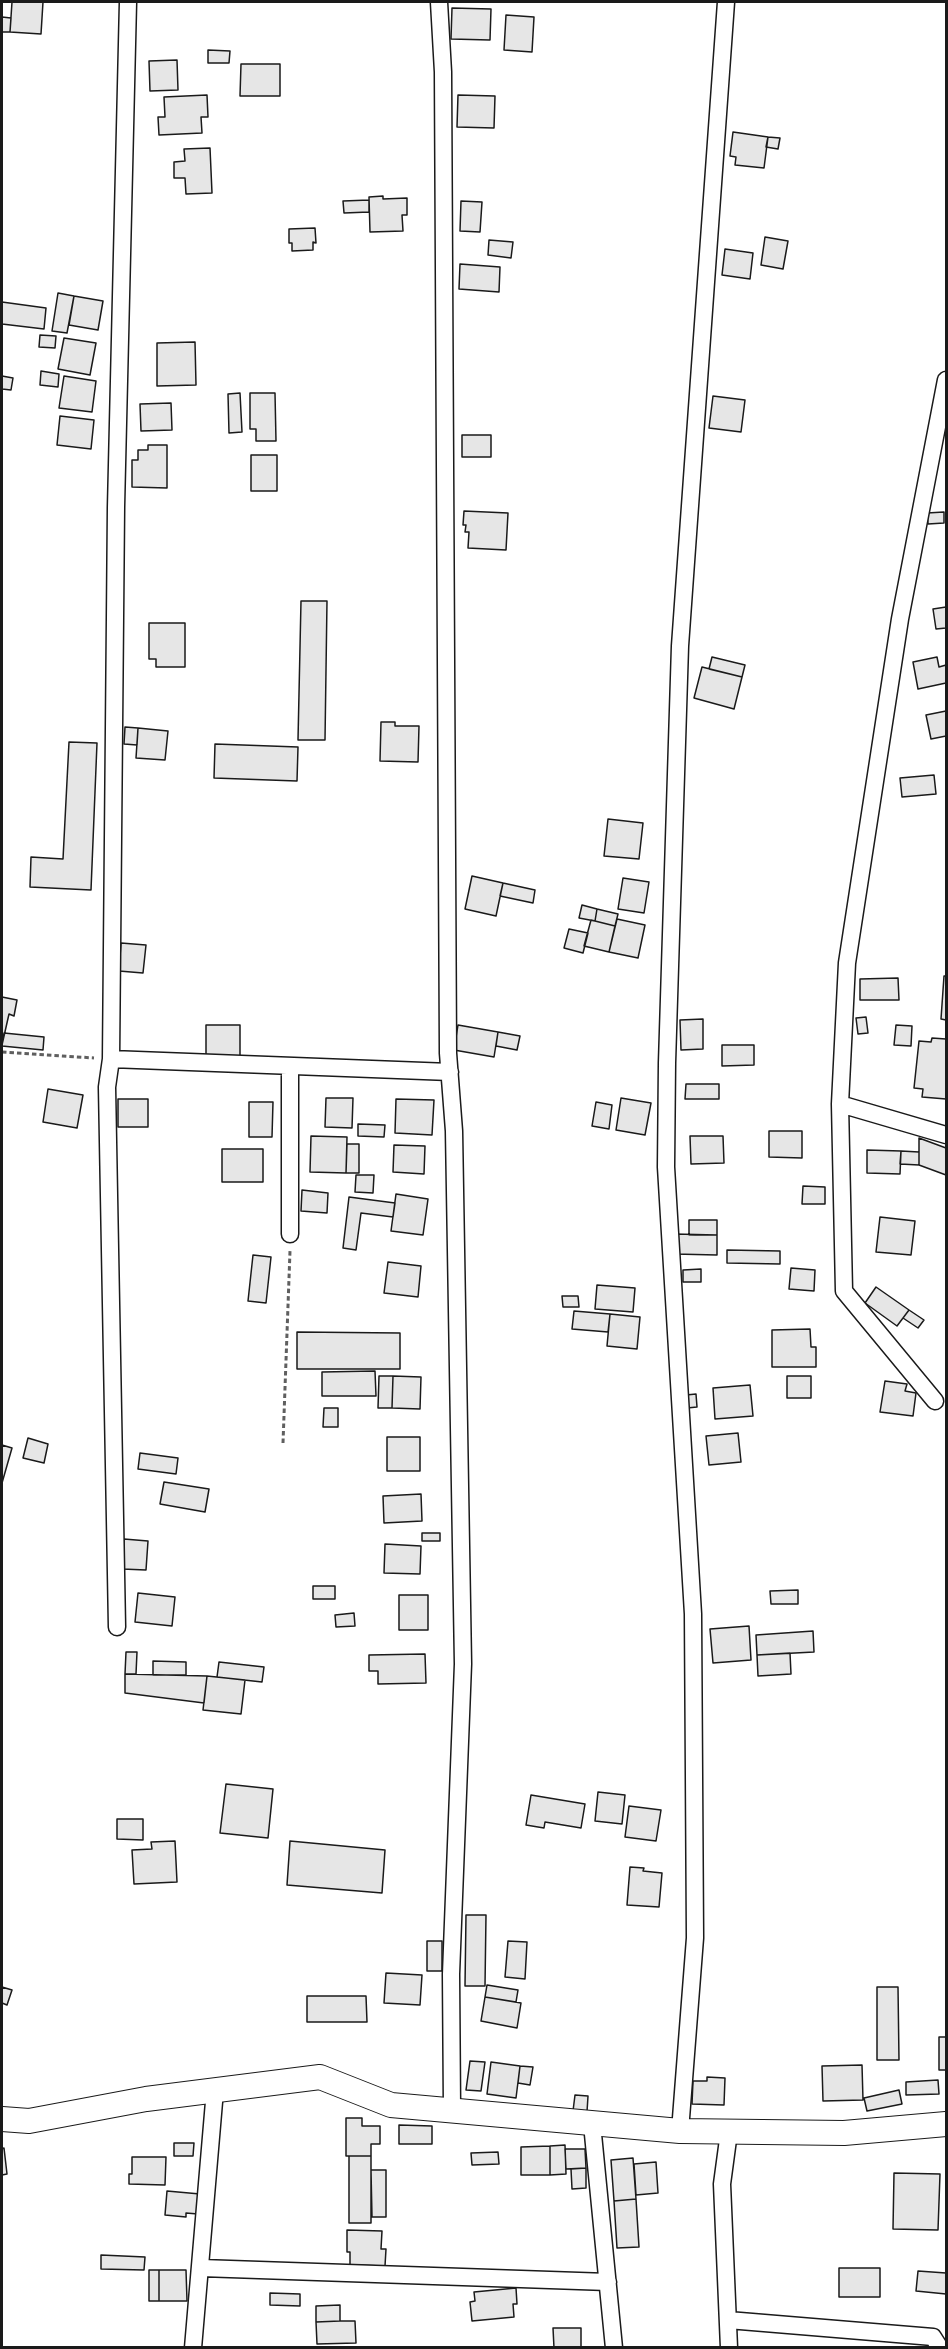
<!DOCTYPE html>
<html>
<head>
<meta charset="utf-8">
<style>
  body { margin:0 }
  #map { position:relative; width:948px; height:2349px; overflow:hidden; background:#fff; font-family:Ubuntu,sans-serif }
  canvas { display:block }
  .frame { position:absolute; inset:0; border:3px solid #1a1a1a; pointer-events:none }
</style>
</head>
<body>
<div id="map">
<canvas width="948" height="2349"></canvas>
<div class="frame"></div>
</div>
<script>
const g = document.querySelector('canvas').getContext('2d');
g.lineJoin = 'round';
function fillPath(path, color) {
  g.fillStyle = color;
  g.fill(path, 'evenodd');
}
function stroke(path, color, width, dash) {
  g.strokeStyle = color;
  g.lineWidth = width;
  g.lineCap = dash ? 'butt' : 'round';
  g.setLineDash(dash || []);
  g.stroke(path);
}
const building = new Path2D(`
  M12,2H43L41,34L10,32Z
  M452,8L491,9L490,40L451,39Z
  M506,15L534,17L532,52L504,50Z
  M2,17L11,18L10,32H2Z
  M208,50L230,51L229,63H208Z
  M177,60L178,90L150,91L149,61Z
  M241,64H280V96H240Z
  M207,95L208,117H201L202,133L159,135L158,117H165L164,97Z
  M458,95L495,96L494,128L457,127Z
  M733,132L768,137L764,168L735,165L736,157L730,156Z
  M768,137L780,138L778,149L766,147Z
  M210,148L212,193L186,194L185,178H174V162L185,161L184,149Z
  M383,196V199L407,198V215H402L403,231L370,232L369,197Z
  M369,200V212L344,213L343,201Z
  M461,201L482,202L480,232L460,231Z
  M315,228L316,243L313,242V250L292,251V243H289V229Z
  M765,237L788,241L783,269L761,265Z
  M489,240L513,242L511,258L488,255Z
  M725,249L753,253L750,279L722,275Z
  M460,264L500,267L499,292L459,289Z
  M58,293L74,296L67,333L52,331Z
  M74,296L103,301L98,330L69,325Z
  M2,302L46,308L44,329L2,324Z
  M40,335L56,336L55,348L39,347Z
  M64,338L96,343L90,375L58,369Z
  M195,342L196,385L157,386V343Z
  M41,371L59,374L58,387L40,385Z
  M2,376L13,378L11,390L2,389Z
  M64,376L96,381L92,412L59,408Z
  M240,393L242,432L229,433L228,394Z
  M250,393H275L276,441H256V429H250Z
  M713,396L745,400L741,432L709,428Z
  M171,403L172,430L141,431L140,404Z
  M60,416L94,420L91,449L57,445Z
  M462,435H491V457H462Z
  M148,445H167V488L132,487V460H138V450H148Z
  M251,455H277V491H251Z
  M464,511L508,513L506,550L468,548L469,532H465L466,525H463Z
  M944,512V523L928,524L927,513Z
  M301,601H327L325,740H298Z
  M946,607V628L936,629L933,609Z
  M149,623H185V667H156V659H149Z
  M712,657L745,665L742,677L709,669Z
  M937,657L939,667L946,665V683L918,689L913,662Z
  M702,667L742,677L734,709L694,698Z
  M946,711V736L931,739L926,715Z
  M381,722H395V726H419L418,762L380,761Z
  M125,727L138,728L137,745L124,744Z
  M138,728L168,731L165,760L136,758Z
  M69,742L97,743L91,890L30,887L31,857L63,859Z
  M215,744L298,747L297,781L214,778Z
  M934,775L936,794L902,797L900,778Z
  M608,819L643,823L639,859L604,856Z
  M472,876L503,883L496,916L465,909Z
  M623,878L649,882L644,913L618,909Z
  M503,883L535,890L533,903L500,896Z
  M582,905L597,909L595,921L579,918Z
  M597,909L618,914L615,926L595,921Z
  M617,919L645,925L638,958L609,952Z
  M591,920L615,926L609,952L584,946Z
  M569,929L588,933L583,953L564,948Z
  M121,943L146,945L143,973L119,971Z
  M944,976H946V1020L941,1019Z
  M898,978L899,1000H860V979Z
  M2,997L17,1000L14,1016L9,1014L2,1045Z
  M866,1017L868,1033L858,1034L856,1018Z
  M703,1019V1049L681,1050L680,1020Z
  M206,1025H240V1056H206Z
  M458,1025L498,1032L494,1057L454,1050Z
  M896,1025L912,1026L911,1046L894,1045Z
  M498,1032L520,1036L517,1050L496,1046Z
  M4,1033L44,1037L43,1050L2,1046Z
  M932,1038L946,1039V1099L922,1097L923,1089L914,1088L919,1041L931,1042Z
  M722,1045H754V1065L722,1066Z
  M686,1084H719V1099H685Z
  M48,1089L83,1095L77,1128L43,1122Z
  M326,1098H353L352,1128L325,1127Z
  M621,1098L651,1103L645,1135L616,1130Z
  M118,1099H148V1127H118Z
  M396,1099L434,1100L432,1135L395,1133Z
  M249,1102H273L272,1137H249Z
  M596,1102L612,1105L609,1129L592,1126Z
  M358,1124L385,1125L384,1137L358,1136Z
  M769,1131H802V1158L769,1157Z
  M311,1136L347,1137L346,1173L310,1172Z
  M690,1136H723L724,1163L691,1164Z
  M919,1138L946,1148V1175L919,1165Z
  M347,1144H359V1173H346Z
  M394,1145L425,1146L424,1174L393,1172Z
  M222,1149H263V1182H222Z
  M867,1150L901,1151L900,1174L867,1173Z
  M901,1151L919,1152V1165L900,1164Z
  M356,1175H374L373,1193L355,1192Z
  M803,1186L825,1187V1204H802Z
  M302,1190L328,1193L327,1213L301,1211Z
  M396,1194L428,1199L423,1235L391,1231Z
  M349,1197L395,1203L393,1217L361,1213L356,1250L343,1248Z
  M880,1217L915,1221L911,1255L876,1252Z
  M689,1220H717V1235H689Z
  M674,1234L717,1235V1255L674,1254Z
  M727,1250L780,1251V1264L727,1263Z
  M253,1255L271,1257L266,1303L248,1301Z
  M388,1262L421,1266L418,1297L384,1293Z
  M791,1268L815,1270L814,1291L789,1289Z
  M701,1269V1282H683V1270Z
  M597,1285L635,1288L633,1312L595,1309Z
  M876,1287L909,1310L897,1326L865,1303Z
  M562,1296H578L579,1307H563Z
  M909,1310L924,1320L918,1328L903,1318Z
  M574,1311L610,1314L608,1332L572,1329Z
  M610,1314L640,1317L637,1349L607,1346Z
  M810,1329L811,1347H816V1367H772V1330Z
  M297,1332L400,1333V1369H297Z
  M375,1371L376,1396H322V1372Z
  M379,1376H393L392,1408H378Z
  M393,1376L421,1377L420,1409L392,1408Z
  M787,1376H811V1398H787Z
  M885,1381L907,1384L905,1391L916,1393L913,1416L880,1412Z
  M750,1385L753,1416L715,1419L713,1388Z
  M696,1394L697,1407L687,1408L686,1395Z
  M324,1408H338V1427H323Z
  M738,1433L741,1462L709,1465L706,1436Z
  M387,1437H420V1471H387Z
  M28,1438L48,1444L44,1463L23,1458Z
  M2,1445L12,1448L2,1483Z
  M140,1453L178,1458L176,1474L138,1469Z
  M164,1482L209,1489L205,1512L160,1504Z
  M421,1494L422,1521L384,1523L383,1496Z
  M422,1533H440V1541H422Z
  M124,1539L148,1541L146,1570L122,1569Z
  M385,1544L421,1546L420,1574L384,1573Z
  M313,1586H335V1599H313Z
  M798,1590V1604H771L770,1591Z
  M138,1593L175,1597L172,1626L135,1622Z
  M399,1595H428V1630H399Z
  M354,1613L355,1626L336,1627L335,1615Z
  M749,1626L751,1660L713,1663L710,1629Z
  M813,1631L814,1652L757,1655L756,1635Z
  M126,1652H137L136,1674H125Z
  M790,1653L791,1674L758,1676L757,1655Z
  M425,1654L426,1683L378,1684V1671H369V1655Z
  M153,1661L186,1662V1675H153Z
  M219,1662L264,1667L262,1682L217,1677Z
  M125,1674L207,1676L204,1703L125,1693Z
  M207,1676L245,1680L241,1714L203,1710Z
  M226,1784L273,1789L268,1838L220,1833Z
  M598,1792L625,1795L622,1824L595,1821Z
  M531,1795L585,1804L581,1828L545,1822L544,1828L526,1825Z
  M629,1806L661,1810L656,1841L625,1837Z
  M117,1819H143V1840L117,1839Z
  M175,1841L177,1882L134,1884L132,1850L152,1849L151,1842Z
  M290,1841L385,1850L382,1893L287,1885Z
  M630,1867L644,1868L643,1871L662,1873L659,1907L627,1905Z
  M466,1915H486L485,1986H465Z
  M427,1941H442V1971H427Z
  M508,1941L527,1942L525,1979L505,1977Z
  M386,1973L422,1975L420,2005L384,2003Z
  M487,1985L518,1990L516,2002L485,1997Z
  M2,1987L12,1990L7,2005L2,2003Z
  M877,1987H898L899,2060H877Z
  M307,1996H366L367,2022H307Z
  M485,1997L521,2003L517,2028L481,2021Z
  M939,2037H946V2070H939Z
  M470,2061L485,2062L481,2091L466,2090Z
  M491,2062L520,2066L516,2098L487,2094Z
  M862,2065L863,2100L823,2101L822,2066Z
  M520,2066L533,2067L530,2085L518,2083Z
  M707,2077L725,2078L724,2105L692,2104L693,2081H707Z
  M938,2080L939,2094L906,2095V2082Z
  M899,2090L902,2104L867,2111L864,2098Z
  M575,2095L588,2096L587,2112L573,2111Z
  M346,2118H362V2126H380V2144H371V2156H346Z
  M399,2125L432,2126V2144H399Z
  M174,2143H194L193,2156H174Z
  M565,2145L566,2174L550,2175V2146Z
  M550,2146V2175H521V2147Z
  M4,2148L7,2174L2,2175V2149Z
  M565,2149H585L586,2168L566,2169Z
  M498,2152L499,2164L472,2165L471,2153Z
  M349,2156H371V2223H349Z
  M132,2157H166L165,2185L129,2184V2174H132Z
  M633,2158L636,2199L614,2201L611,2160Z
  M656,2162L658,2193L636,2195L634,2164Z
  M586,2168V2188L572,2189L571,2169Z
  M371,2170H386V2217H372Z
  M894,2173L940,2174L938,2230L893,2229Z
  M167,2191L200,2194L198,2214L186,2213V2217L165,2215Z
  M636,2199L639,2247L617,2248L614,2201Z
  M347,2230L382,2231L381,2249H386L385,2266L350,2265V2252H347Z
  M101,2255L145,2257L144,2270L101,2269Z
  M839,2268H880V2297H839Z
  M149,2270H159V2301H149Z
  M159,2270H186L187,2301H159Z
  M918,2271L946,2273V2294L916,2291Z
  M516,2288L517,2304H513L514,2317L472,2321L470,2302L475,2301L474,2292Z
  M270,2293L300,2294V2306L270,2305Z
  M340,2305V2321L316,2322V2306Z
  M340,2321H355L356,2343L317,2344L316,2322Z
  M553,2328H581V2348H554Z`);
const path = new Path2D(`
  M2,1052L94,1058
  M283,1443L290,1251`);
const street = new Path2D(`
  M439,2L443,72L448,1053L454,1131L463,1664L451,1974L452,2109
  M111,1059L450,1072
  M290,1066V1234
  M840,1104L946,1135
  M935,1401L844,1291L840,1104L847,963L900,619L946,380
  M117,1627L107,1087L111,1059L116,507L128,2
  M592,2124L614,2348
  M680,2131L695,1938L693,1614L666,1167L667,1063L680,646L726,2
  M729,2132L722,2184L729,2348
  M201,2268L608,2282
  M728,2320L933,2337L940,2348
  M193,2348L215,2090`);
const secondary = new Path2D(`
  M2,2119L29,2121L146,2099L320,2077L391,2105L680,2131L844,2133L946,2124`);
fillPath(building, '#e6e6e6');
stroke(building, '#1a1a1a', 1.5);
stroke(street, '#1a1a1a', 19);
stroke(secondary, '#1a1a1a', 26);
stroke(path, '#5f5f5f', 3, [4.5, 3]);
stroke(street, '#fff', 16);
stroke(secondary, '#fff', 24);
</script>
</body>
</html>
